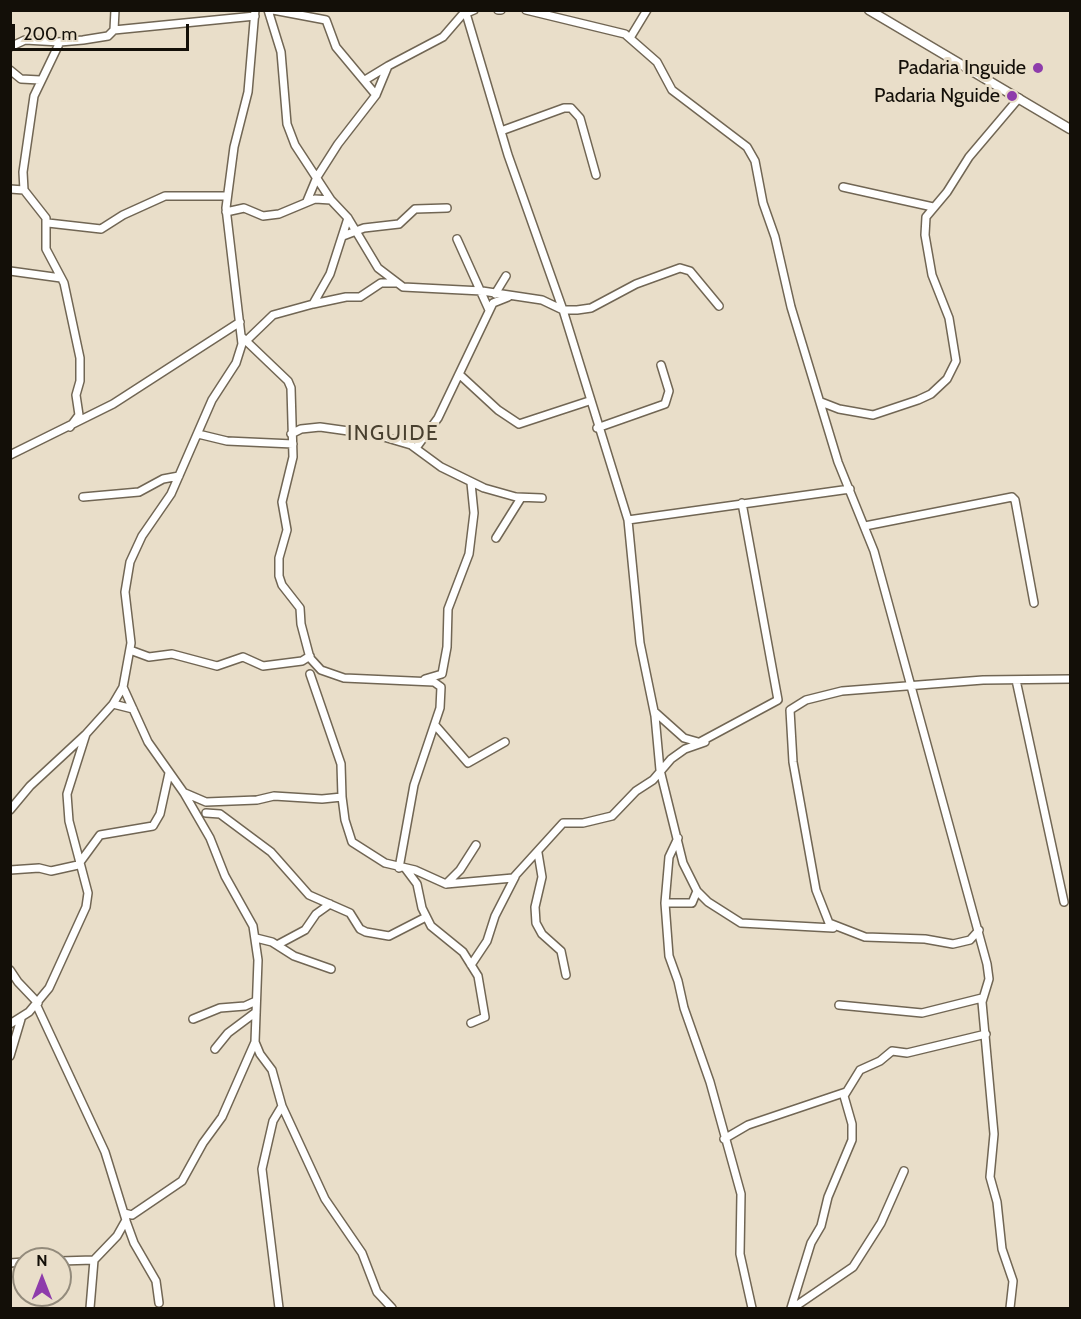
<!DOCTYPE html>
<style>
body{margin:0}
#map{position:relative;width:1081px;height:1319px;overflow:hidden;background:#e9dec9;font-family:Cabin,sans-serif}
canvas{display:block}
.frame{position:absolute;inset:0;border:12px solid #130f08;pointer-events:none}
.north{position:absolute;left:12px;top:1247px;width:60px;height:60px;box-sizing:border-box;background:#e9dec9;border:2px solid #938b7c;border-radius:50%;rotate:0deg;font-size:16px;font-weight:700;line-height:24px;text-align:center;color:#130f08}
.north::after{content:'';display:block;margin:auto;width:21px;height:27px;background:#8e3cab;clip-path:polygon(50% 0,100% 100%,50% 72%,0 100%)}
.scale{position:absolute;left:12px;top:24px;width:177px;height:27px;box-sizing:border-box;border:3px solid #130f08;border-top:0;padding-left:8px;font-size:18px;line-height:21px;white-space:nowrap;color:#130f08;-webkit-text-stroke:4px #e9dec9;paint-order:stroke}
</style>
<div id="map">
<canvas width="1081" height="1319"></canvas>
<div class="frame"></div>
<div class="north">N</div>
<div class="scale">200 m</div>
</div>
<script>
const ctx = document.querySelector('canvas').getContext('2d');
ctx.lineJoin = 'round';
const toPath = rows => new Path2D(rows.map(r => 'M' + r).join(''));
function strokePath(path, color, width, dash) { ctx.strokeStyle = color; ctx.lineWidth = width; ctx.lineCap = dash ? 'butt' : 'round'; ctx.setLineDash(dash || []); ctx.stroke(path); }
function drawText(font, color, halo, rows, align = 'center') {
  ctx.font = font + ' Cabin,sans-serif'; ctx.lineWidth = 6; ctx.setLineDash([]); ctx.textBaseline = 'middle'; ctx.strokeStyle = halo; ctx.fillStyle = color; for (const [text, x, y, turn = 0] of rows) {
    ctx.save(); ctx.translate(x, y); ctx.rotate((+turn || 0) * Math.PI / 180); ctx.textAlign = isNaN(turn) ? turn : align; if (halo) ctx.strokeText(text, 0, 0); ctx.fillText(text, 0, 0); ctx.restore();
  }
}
const minor = toPath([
 [255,10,248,92,234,147,226,208,242,344,236,363,212,400,171,494,142,536,130,562,125,592,131,643,123,687,148,742,184,793,210,838,225,876,253,926,258,960,255,1042,260,1054,272,1070,282,1106,273,1121,262,1169,279,1308],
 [268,10,281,52,287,124,295,145,331,200],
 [273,10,326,20,336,47,376,95],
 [465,10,508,155,563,310,628,520,850,489],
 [498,10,501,10],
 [526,10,625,34,657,62,672,90,747,147,755,161,763,203,775,237,791,307,838,462,874,551,987,964,989,979,982,1002,994,1134,990,1177,997,1202,1002,1249,1013,1281,1010,1308],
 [114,30,115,10],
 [630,38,647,10],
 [60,42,34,96,23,172,24,190,46,218,46,249,64,283,80,358,80,381,76,395,79,415,70,427],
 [10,47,25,40,60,42,83,40,108,36,114,30,255,16],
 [10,70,21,79,40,80],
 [365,80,388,66],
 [501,131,564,108,571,108,580,118,596,175],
 [843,187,933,207],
 [10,189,24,190],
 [307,201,317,177,338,144,376,95,388,66,443,37,462,15,474,10],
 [226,212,244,208,263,216,279,214,315,199,331,200,348,218,378,268,403,287,482,291,542,300,563,310,577,310,591,308,636,284,680,268,690,271,719,306],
 [48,223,101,229,123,215,165,196,227,196],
 [343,236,364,228,399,224,415,209,447,208],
 [457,239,489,310],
 [10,271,61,278],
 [495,294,506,276],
 [313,304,346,297,360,297,381,283,395,283],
 [242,337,288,381,291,388,293,457,282,502,287,530,279,558,279,576,282,585,300,608,301,624,310,658,321,670,344,678,434,682,441,687,440,708,414,785,399,868],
 [246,341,273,315,313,304,330,274,348,218],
 [459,374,498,410,519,424,589,401],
 [821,402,839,409,873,415,918,400,931,394,947,379,956,361,949,318,932,275,925,235,926,217,947,192,969,157,1019,98],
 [597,428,665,404,669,391,661,365],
 [198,434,227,441,293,444],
 [291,434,301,429,320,427,377,435,411,445,441,467,484,488,516,497,542,498],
 [416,448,438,418,493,303,508,297],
 [10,455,113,404,240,322],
 [83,497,139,492,163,479,179,476],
 [628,520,640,643,655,716,660,770,683,863,697,891,692,903,665,903,669,956,678,981,684,1008,710,1082,741,1194,740,1254,752,1308],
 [865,526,1012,497,1015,500,1034,603],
 [496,538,521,498],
 [130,650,149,657,172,654,217,666,243,657,263,666,302,661,310,656],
 [425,679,442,674,447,647,448,609,469,554,474,513,471,483],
 [1016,680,1064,902],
 [113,704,133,709],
 [656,713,684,738,698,742],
 [435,725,468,763,505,742],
 [700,742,778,700,742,503],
 [185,793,206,802,257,800,274,796,322,799,342,797,341,764,310,674],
 [342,797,345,820,352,842,385,863,415,870,446,884,513,878,563,823,583,823,612,816,636,791,653,780,671,759,685,749,705,742],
 [10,810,30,786,85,735],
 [206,813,220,814,271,852,309,895,350,913,360,929,366,932,389,936,426,917],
 [538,853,542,877,535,907,536,923,542,934,561,951,566,975],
 [405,868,417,884,422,908,431,926,463,952,478,976,485,1017,471,1023],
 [10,870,39,868,51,871,78,865,100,835,153,826,160,814,169,773],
 [446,884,460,870,476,845],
 [697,891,708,902,741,923,833,928],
 [665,903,669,857,678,838],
 [979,930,970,940,953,944,925,939,865,937,829,923,816,890,793,762,790,710,806,700,842,691,983,680,1070,679],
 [256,938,272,942,294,956,331,969],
 [277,945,305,930,316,914,330,904],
 [471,965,487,941,495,916,515,877],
 [10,970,18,982,38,1003],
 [36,1004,105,1152,126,1220,117,1236,94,1260,60,1261],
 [839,1005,922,1013,982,998],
 [193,1019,220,1008,245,1006,256,1001],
 [10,1024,29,1012,49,988,86,907,88,893,69,821,67,794,86,734,113,704,123,687],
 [215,1049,228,1033,256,1012],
 [10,1056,21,1019],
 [282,1106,325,1199,362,1253,377,1292,392,1308],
 [724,1139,748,1125,846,1092],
 [124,1213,132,1215,182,1181,203,1143,222,1117,255,1042],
 [126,1221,134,1243,156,1281,159,1303],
 [10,1263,24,1262],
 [90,1308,94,1260],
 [791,1308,811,1243,821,1226,828,1197,852,1140,852,1124,844,1096,860,1070,880,1061,892,1051,907,1053,986,1034],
 [793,1308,853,1267,881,1223,904,1171]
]);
const tertiary = toPath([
 [869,10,1070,129]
]);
strokePath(minor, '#716654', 10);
strokePath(tertiary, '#716654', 11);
strokePath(minor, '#fff', 7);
strokePath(tertiary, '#fff', 8);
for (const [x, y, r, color] of [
 [1038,68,6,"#8e3cab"],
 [1012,96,6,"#8e3cab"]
]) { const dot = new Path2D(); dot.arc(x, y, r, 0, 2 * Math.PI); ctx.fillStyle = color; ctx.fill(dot); strokePath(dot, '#e9dec9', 2); }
drawText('20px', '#130f08', '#e9dec9', [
 ["Padaria Inguide",1026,68],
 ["Padaria Nguide",1000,96]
], 'right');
ctx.letterSpacing = '1.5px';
drawText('21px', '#49402f', '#e9dec9', [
 ["INGUIDE",393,434]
]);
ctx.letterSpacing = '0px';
</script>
